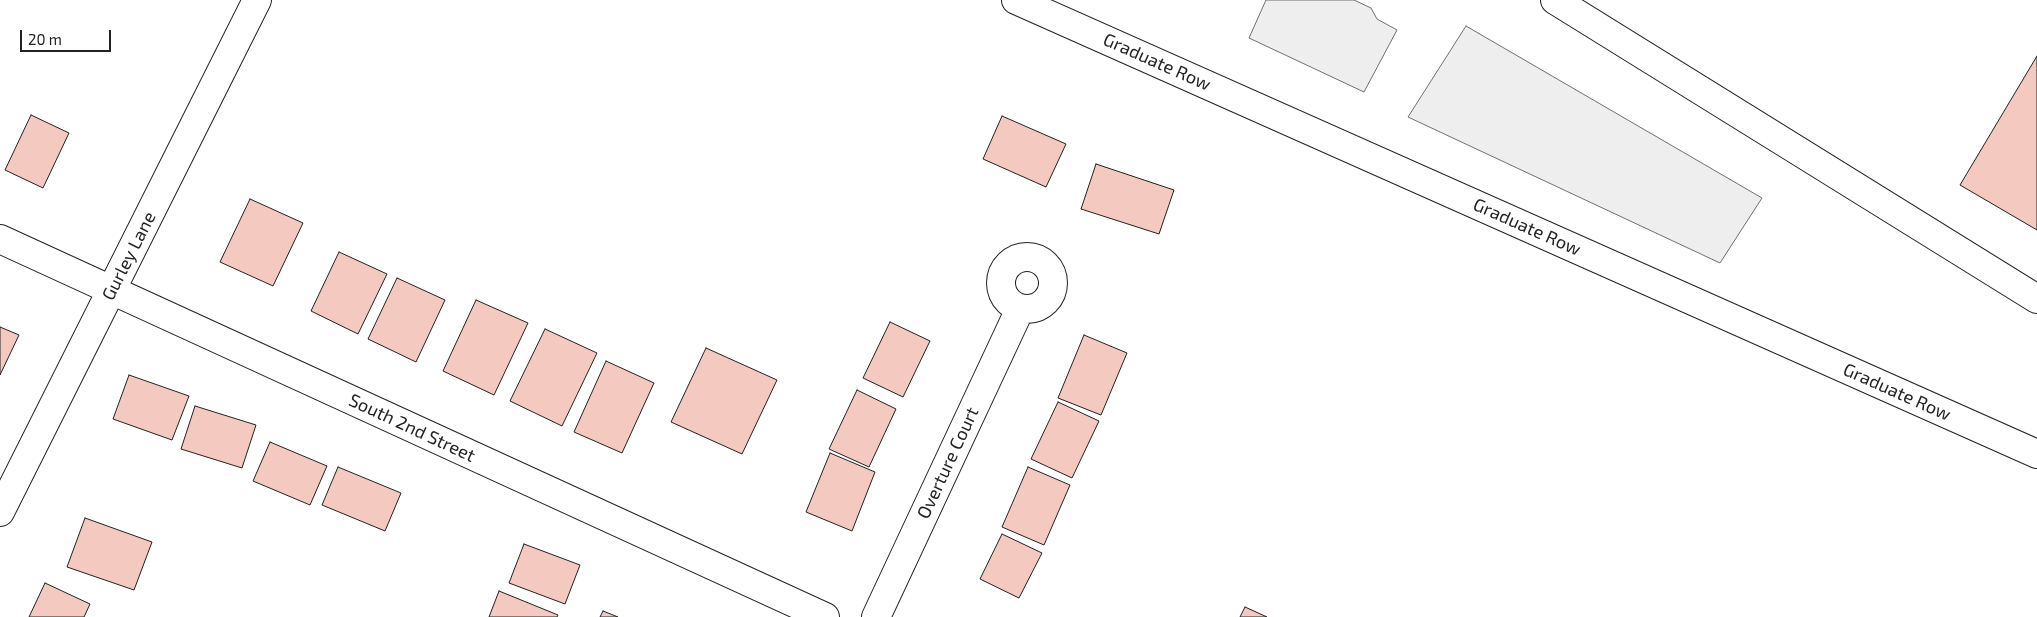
<!DOCTYPE html>
<style>
body{margin:0}
#map{position:relative;width:2037px;height:617px;overflow:hidden;background:#fff;font-family:"Exo 2",sans-serif}
canvas{display:block}
.scale{position:absolute;left:20px;top:30px;width:91px;height:22px;box-sizing:border-box;border:2px solid #222;border-top:0;padding-left:6px;font-size:15px;line-height:18px;white-space:nowrap;color:#222;-webkit-text-stroke:4px #fff;paint-order:stroke}
</style>
<div id="map">
<canvas width="2037" height="617"></canvas>
<div class="scale">20 m</div>
</div>
<script>
const ctx = document.querySelector('canvas').getContext('2d');
ctx.lineJoin = 'round';
function paint(path, color) { ctx.fillStyle = color; ctx.fill(path, 'evenodd'); }
const toPath = rows => new Path2D(rows.map(r => 'M' + r).join(''));
function strokePath(path, color, width, dash) { ctx.strokeStyle = color; ctx.lineWidth = width; ctx.lineCap = dash ? 'butt' : 'round'; ctx.setLineDash(dash || []); ctx.stroke(path); }
function drawText(font, color, halo, rows, align = 'center') {
  ctx.font = font + ' "Exo 2",sans-serif'; ctx.lineWidth = 4; ctx.setLineDash([]); ctx.textBaseline = 'middle'; ctx.strokeStyle = halo; ctx.fillStyle = color; for (const [text, x, y, turn = 0] of rows) {
    ctx.save(); ctx.translate(x, y); ctx.rotate((+turn || 0) * Math.PI / 180); ctx.textAlign = isNaN(turn) ? turn : align; if (halo) ctx.strokeText(text, 0, 0); ctx.fillText(text, 0, 0); ctx.restore();
  }
}
const green = toPath([
 [1266,0,1354,0,1371,8,1377,19,1397,30,1364,92,1249,38,1266,0],
 [1466,26,1762,198,1720,263,1408,117,1466,26]
]);
paint(green, '#eee');
strokePath(green, '#6f6f6f', 1);
const building = toPath([
 [2037,56,2037,230,1960,185,2037,56],
 [31,115,69,133,43,188,5,170,31,115],
 [1002,116,1066,144,1046,187,983,159,1002,116],
 [1096,164,1174,190,1159,234,1081,209,1096,164],
 [250,199,303,223,273,286,220,262,250,199],
 [339,252,387,274,358,334,311,311,339,252],
 [397,278,445,300,416,362,368,339,397,278],
 [476,300,528,323,494,395,443,371,476,300],
 [890,322,930,341,903,397,863,378,890,322],
 [0,327,19,335,0,375,0,327],
 [545,329,597,353,562,426,510,401,545,329],
 [1084,335,1127,353,1101,415,1058,398,1084,335],
 [706,348,777,380,742,454,671,422,706,348],
 [606,361,654,383,622,453,574,432,606,361],
 [129,375,189,396,172,440,113,419,129,375],
 [857,390,896,409,869,467,829,449,857,390],
 [1058,402,1099,421,1072,478,1031,459,1058,402],
 [195,406,256,425,242,468,181,449,195,406],
 [270,442,327,466,310,505,253,481,270,442],
 [830,453,875,472,852,531,806,512,830,453],
 [338,467,401,493,385,531,322,505,338,467],
 [1028,467,1070,485,1044,545,1002,527,1028,467],
 [85,518,152,542,134,590,67,567,85,518],
 [1002,534,1042,553,1019,598,980,579,1002,534],
 [524,544,580,565,565,604,509,583,524,544],
 [45,583,90,604,84,617,29,617,45,583],
 [499,591,558,615,557,617,489,617,499,591],
 [1245,607,1267,617,1240,617,1245,607],
 [603,611,618,617,600,617,603,611]
]);
paint(building, '#f3c9c0');
strokePath(building, '#222', 1);
const minor = toPath([
 [1016,0,2037,454],
 [1555,0,2037,299],
 [0,239,825,617],
 '1001 283a26 26 0 1 1 52 0a26 26 0 1 1-52 0Z',
 [0,512,257,0],
 [876,617,1020,309]
]);
strokePath(minor, '#222', 30);
strokePath(minor, '#fff', 28);
drawText('18px', '#222', '#fff', [
 ["Graduate Row",1157,62,24],
 ["Graduate Row",1527,227,24],
 ["Gurley Lane",129,256,-63],
 ["Graduate Row",1897,392,24],
 ["South 2nd Street",412,428,25],
 ["Overture Court",948,463,-65]
]);
</script>
